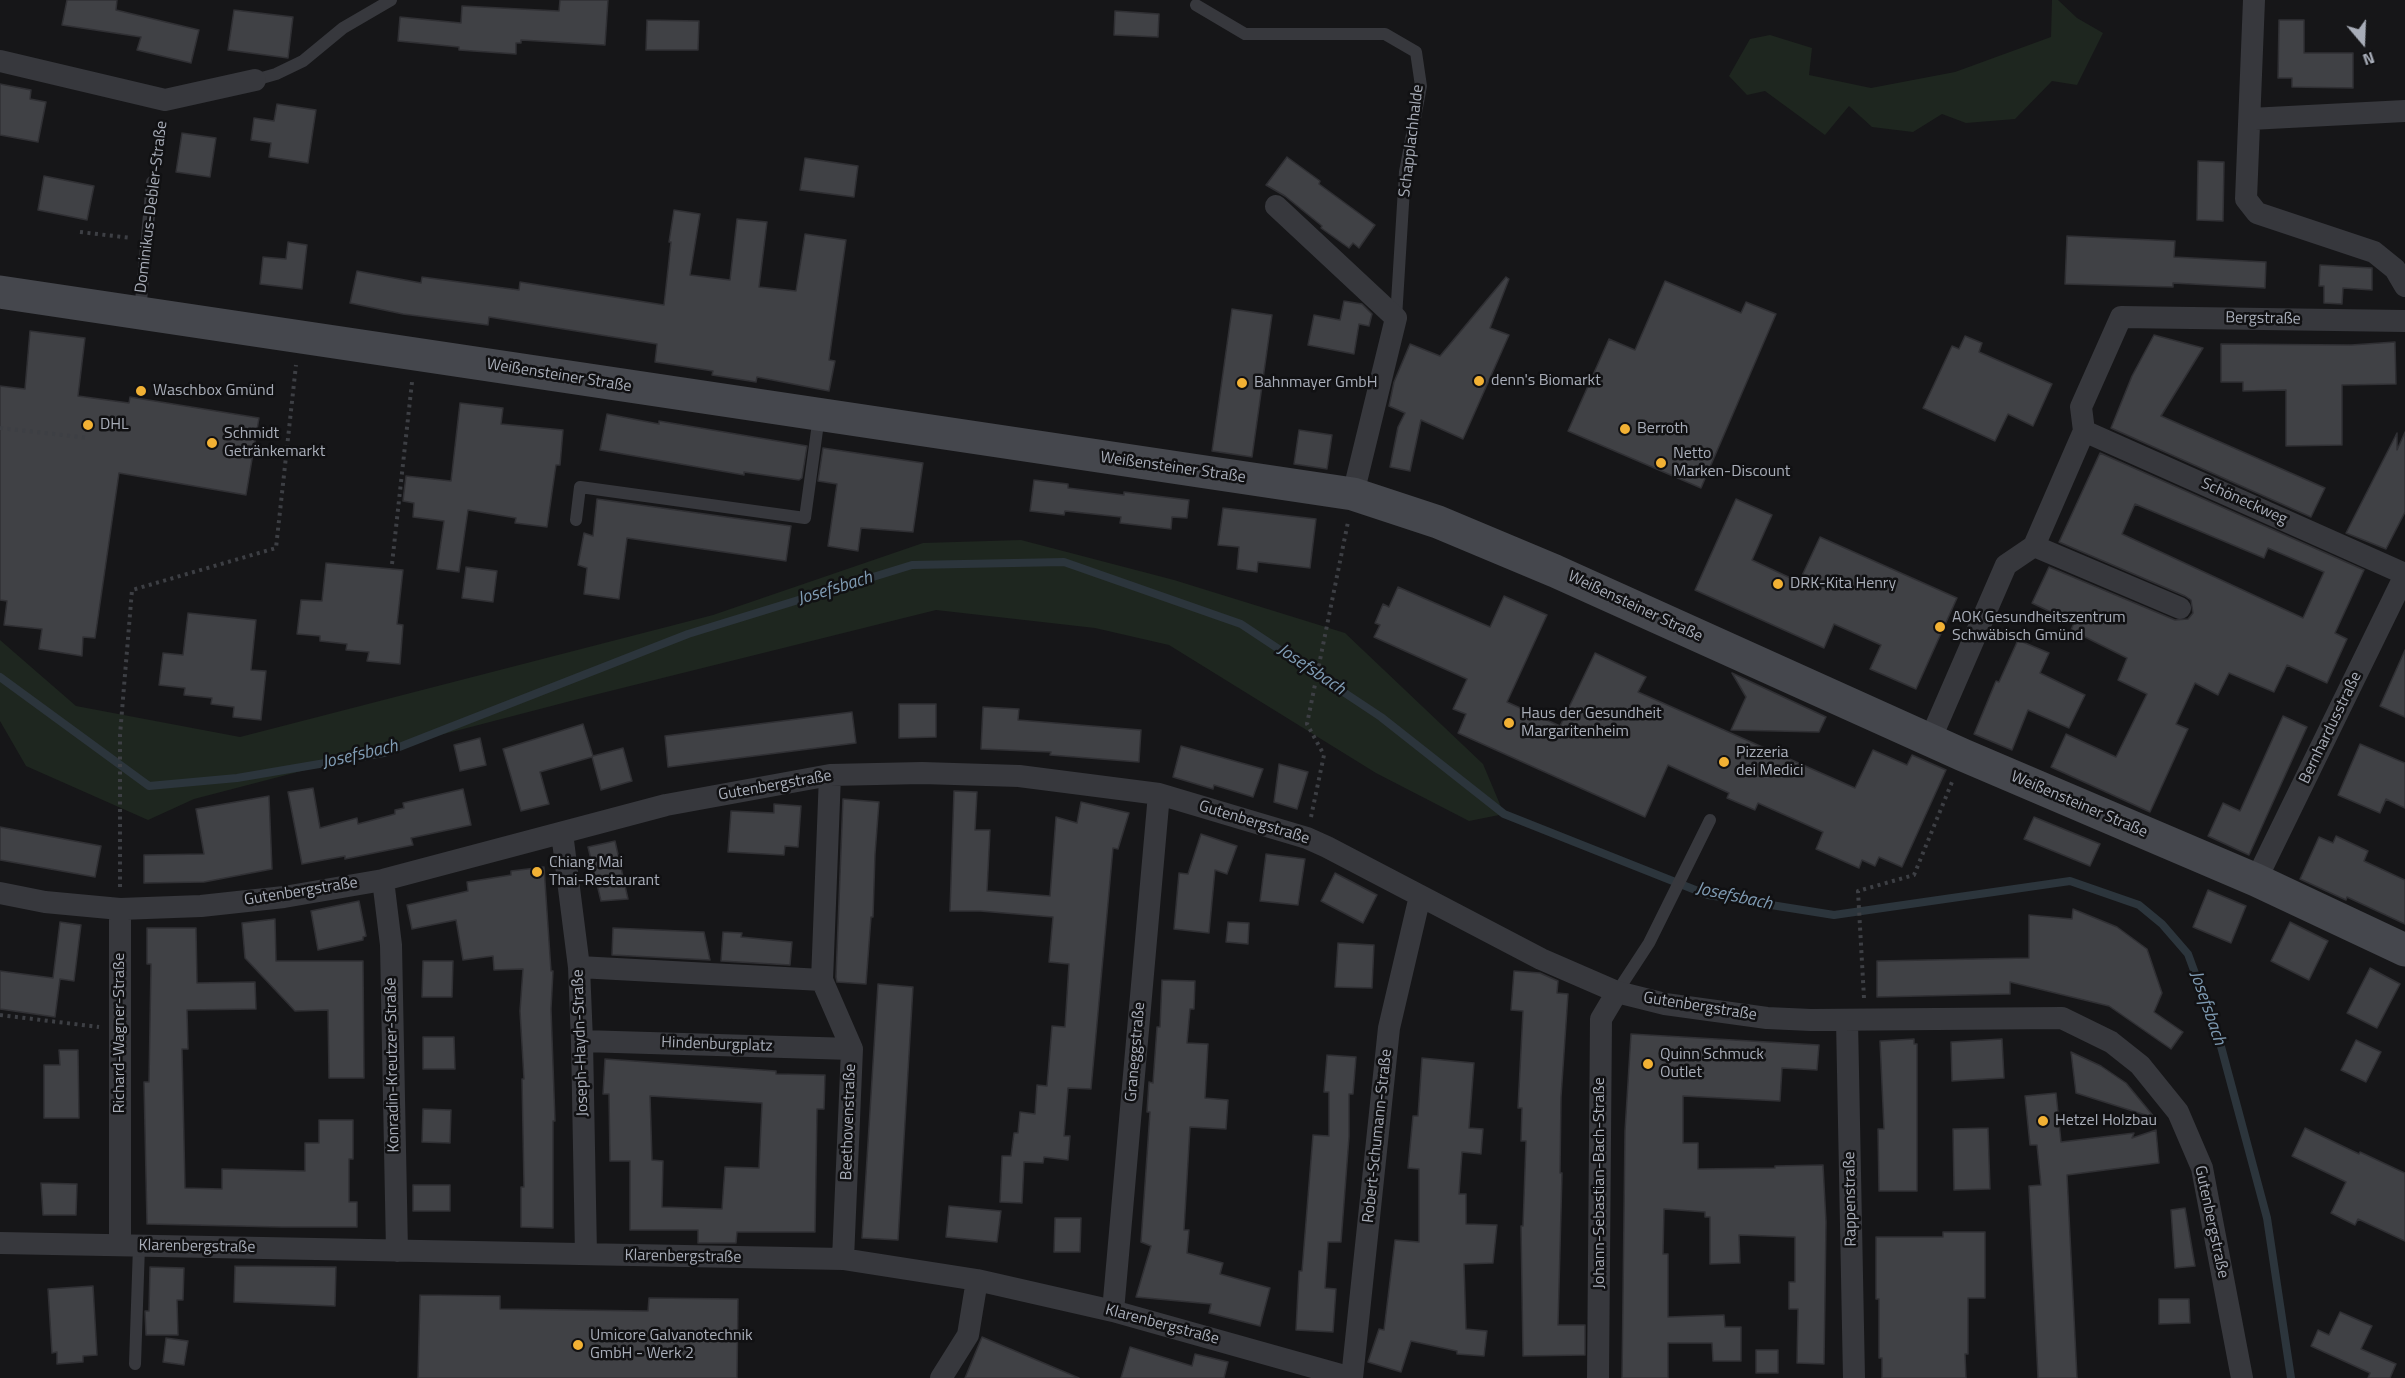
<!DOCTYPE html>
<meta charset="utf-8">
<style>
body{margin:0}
#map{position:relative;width:2405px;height:1378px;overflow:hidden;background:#161618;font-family:"Titillium Web",sans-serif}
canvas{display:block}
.north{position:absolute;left:2333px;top:12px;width:60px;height:60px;-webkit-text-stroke:4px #111113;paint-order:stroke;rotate:161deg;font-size:16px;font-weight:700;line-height:24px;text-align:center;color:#a8adb8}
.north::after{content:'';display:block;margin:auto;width:21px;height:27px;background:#a8adb8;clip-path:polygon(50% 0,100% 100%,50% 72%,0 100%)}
</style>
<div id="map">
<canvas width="2405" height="1378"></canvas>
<div class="north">N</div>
</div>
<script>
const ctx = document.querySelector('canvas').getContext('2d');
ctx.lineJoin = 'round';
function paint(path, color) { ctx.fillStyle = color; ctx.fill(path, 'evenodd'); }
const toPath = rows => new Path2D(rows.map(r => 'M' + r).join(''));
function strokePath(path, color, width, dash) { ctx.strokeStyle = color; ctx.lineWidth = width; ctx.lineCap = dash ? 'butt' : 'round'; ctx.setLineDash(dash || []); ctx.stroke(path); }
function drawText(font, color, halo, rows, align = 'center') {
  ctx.font = font + ' "Titillium Web",sans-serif'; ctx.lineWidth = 5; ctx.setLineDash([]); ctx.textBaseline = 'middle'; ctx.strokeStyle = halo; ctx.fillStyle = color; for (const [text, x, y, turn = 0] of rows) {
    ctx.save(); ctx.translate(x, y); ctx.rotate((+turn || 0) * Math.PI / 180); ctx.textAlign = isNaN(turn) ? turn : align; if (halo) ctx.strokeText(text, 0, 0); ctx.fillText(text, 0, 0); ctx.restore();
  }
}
paint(toPath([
 [2052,0,2058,0,2077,18,2103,33,2077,85,2052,81,2015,119,1966,123,1942,114,1913,132,1872,127,1849,106,1825,135,1765,91,1747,95,1729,76,1750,39,1770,35,1812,48,1809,75,1871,88,1955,72,2051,37],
 [1021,540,1174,580,1345,633,1483,764,1504,814,1469,821,1376,773,1169,645,1095,628,936,610,586,697,194,799,148,820,26,766,0,721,0,640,76,706,240,737,713,615,923,543]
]), '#1e261f');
strokePath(toPath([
 [0,677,149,786,237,778,384,753,688,634,912,565,1064,562,1241,624,1381,717,1504,814,1708,895,1834,915,2070,881,2139,905,2162,924,2188,954,2219,1039,2267,1218,2291,1378]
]), '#2c353c', 8);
const building = toPath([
 [67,0,117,0,116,10,199,30,191,63,137,50,141,37,62,25,67,0],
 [560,0,608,0,605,45,521,40,521,43,516,43,516,54,459,50,459,47,398,41,400,17,461,23,462,6,559,11,560,0],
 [234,10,293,17,288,58,228,50,234,10],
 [1115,11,1159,14,1158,37,1114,35,1115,11],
 [647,20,699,21,698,50,646,50,647,20],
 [2279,20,2304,20,2304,53,2353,53,2353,88,2292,87,2292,78,2278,78,2279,20],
 [0,84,31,90,30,99,46,102,38,142,0,135,0,84],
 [277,104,316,110,308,163,269,157,271,143,251,140,254,118,274,121,277,104],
 [182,133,216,138,210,177,176,172,182,133],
 [1287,157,1320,181,1319,184,1375,225,1359,248,1353,243,1349,248,1321,228,1322,226,1285,196,1266,185,1287,157],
 [805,158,858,166,854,197,800,190,805,158],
 [2198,161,2224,162,2223,221,2197,220,2198,161],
 [44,176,94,186,87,220,38,210,44,176],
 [674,210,700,214,690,275,730,280,737,219,767,222,759,287,796,291,805,234,846,240,829,360,835,361,829,391,757,377,756,382,712,375,713,371,655,362,657,344,489,317,488,325,403,314,350,303,357,271,421,283,422,277,519,290,520,282,664,305,671,242,669,242,674,210],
 [2067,236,2175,241,2174,257,2266,262,2265,288,2173,283,2173,287,2065,284,2067,236],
 [288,242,307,245,302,289,260,284,263,257,286,259,288,242],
 [2320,265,2372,268,2372,290,2343,288,2342,304,2324,303,2324,286,2319,286,2320,265],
 [1506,277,1509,279,1490,328,1509,335,1463,439,1421,420,1410,471,1390,467,1398,427,1405,413,1389,406,1394,382,1410,344,1440,356,1506,277],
 [1665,281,1741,313,1746,302,1776,314,1701,488,1568,431,1609,339,1635,350,1665,281],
 [1344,301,1362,304,1372,314,1369,326,1359,324,1354,354,1308,345,1314,315,1340,320,1344,301],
 [1232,309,1272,315,1252,457,1212,451,1232,309],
 [30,331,85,338,78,396,129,403,130,397,259,418,246,495,119,473,95,638,83,637,82,656,39,649,42,629,4,625,7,601,0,600,0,386,25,389,30,331],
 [2154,335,2203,348,2161,416,2325,488,2311,517,2111,428,2132,376,2154,335],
 [1965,336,1982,343,1979,352,2052,384,2033,426,2008,414,1995,441,1923,408,1952,346,1959,349,1965,336],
 [2395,342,2396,384,2342,385,2342,445,2286,446,2286,390,2243,391,2243,382,2221,382,2221,344,2351,345,2395,342],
 [460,403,503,408,501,424,563,430,560,465,556,465,547,527,515,523,516,518,468,510,459,572,437,569,444,521,413,517,414,503,403,501,406,476,451,481,460,403],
 [607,414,659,424,659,421,807,446,802,478,799,480,744,472,744,475,600,450,607,414],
 [1299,430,1332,435,1327,469,1294,464,1299,430],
 [2405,432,2405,512,2386,549,2346,533,2397,433,2397,450,2405,432],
 [823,448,923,463,913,532,861,528,858,551,828,546,837,484,818,481,823,448],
 [2100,453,2364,570,2335,633,2347,639,2327,683,2287,665,2274,692,2229,673,2218,695,2195,683,2176,724,2188,729,2150,812,2051,767,2066,734,2116,757,2147,694,2118,680,2127,658,2071,630,2074,623,2032,603,2049,567,2175,620,2188,619,2193,613,2191,600,2185,596,2059,542,2100,453],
 [2135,504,2264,558,2268,548,2324,572,2303,618,2122,534,2135,504],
 [1034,480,1068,484,1068,488,1124,495,1124,492,1189,500,1187,518,1172,517,1171,529,1120,523,1121,517,1065,511,1064,515,1030,511,1034,480],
 [597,499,791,526,786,561,627,538,619,599,584,594,587,568,578,565,584,533,593,536,597,499],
 [1736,499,1772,515,1752,560,1799,582,1820,537,1957,598,1916,689,1870,669,1881,645,1834,624,1824,648,1695,590,1736,499],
 [1223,508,1316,519,1310,568,1258,562,1257,572,1237,569,1239,547,1218,545,1223,508],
 [326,563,403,570,397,624,403,625,400,664,367,661,369,652,346,650,347,644,320,641,320,636,297,634,301,600,322,601,326,563],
 [466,567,497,571,493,602,462,598,466,567],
 [1398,587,1490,627,1504,596,1547,615,1507,702,1560,726,1595,653,1646,677,1638,692,1855,788,1873,750,1907,765,1912,755,1946,770,1902,867,1879,857,1875,866,1862,860,1859,868,1816,849,1823,832,1758,803,1755,810,1727,798,1729,793,1668,765,1645,817,1458,733,1466,714,1453,709,1467,679,1374,637,1380,625,1375,623,1383,604,1389,607,1398,587],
 [188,613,256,620,251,670,266,671,261,720,233,717,234,707,211,704,212,698,184,695,185,688,159,685,163,653,183,655,188,613],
 [2018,640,2049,653,2040,673,2085,695,2069,728,2028,710,2012,750,1974,734,1996,681,1999,682,2018,640],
 [2405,650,2405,717,2380,706,2405,650],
 [1732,673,1826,717,1819,732,1731,730,1746,697,1732,673],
 [899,704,936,704,936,737,899,738,899,704],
 [983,707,1019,709,1018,720,1141,730,1139,762,1050,755,1051,752,981,749,983,707],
 [852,712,856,743,668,767,665,736,852,712],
 [2283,716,2307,727,2249,855,2208,836,2223,803,2240,811,2283,716],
 [583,724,593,756,623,748,632,781,601,790,592,757,540,772,549,804,521,811,503,749,583,724],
 [480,738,486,765,460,771,454,745,480,738],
 [2360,744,2405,763,2405,808,2386,799,2380,813,2338,795,2360,744],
 [1181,746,1263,769,1253,797,1214,785,1213,789,1173,777,1181,746],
 [1279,764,1308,772,1297,809,1274,802,1279,764],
 [313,788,320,828,357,818,358,824,395,814,395,810,404,808,403,803,463,789,471,825,411,838,413,845,345,859,345,856,302,864,288,792,313,788],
 [954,791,977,792,975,830,990,830,987,891,1050,896,1056,817,1077,823,1081,802,1129,813,1118,849,1113,848,1091,1089,1068,1088,1064,1136,1070,1136,1068,1160,1044,1157,1043,1163,1024,1162,1022,1203,1000,1202,1002,1156,1011,1156,1014,1133,1018,1133,1020,1112,1035,1114,1037,1085,1047,1086,1052,1026,1065,1027,1069,964,1049,962,1053,917,980,911,950,911,954,791],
 [269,796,272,869,204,882,144,883,144,855,204,854,196,809,269,796],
 [843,799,879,802,875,854,873,917,871,917,866,984,837,982,836,977,843,799],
 [774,804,801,806,798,847,785,846,784,855,728,852,731,811,774,813,774,804],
 [2034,817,2100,844,2090,866,2024,839,2034,817],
 [0,827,101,846,95,877,0,860,0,827],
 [1201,834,1237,846,1227,874,1215,870,1209,933,1174,929,1179,873,1188,874,1201,834],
 [2336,836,2368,851,2364,861,2405,880,2405,924,2347,897,2346,900,2300,879,2319,837,2333,843,2336,836],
 [615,841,628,899,601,901,588,847,615,841],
 [1266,854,1305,859,1298,905,1260,901,1266,854],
 [544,867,551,971,553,971,551,1009,555,1121,553,1121,553,1228,521,1227,521,1187,524,1187,522,1079,524,1079,520,1011,523,969,494,970,493,956,463,960,456,920,412,929,407,905,468,891,467,882,511,875,511,871,544,867],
 [1335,873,1377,895,1363,923,1321,901,1335,873],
 [2208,890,2246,906,2231,943,2193,927,2208,890],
 [359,901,366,936,363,937,363,940,318,950,311,911,359,901],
 [2073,909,2117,927,2147,949,2162,993,2154,1012,2183,1032,2171,1049,2109,1006,2010,982,2010,994,1877,997,1877,961,2029,958,2029,915,2072,919,2073,909],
 [275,919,276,961,363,961,364,1078,329,1078,328,1010,295,1011,245,958,242,923,275,919],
 [60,922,81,925,74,981,60,979,55,1017,0,1009,0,971,53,978,60,922],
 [1228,922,1249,923,1248,944,1226,942,1228,922],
 [2290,922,2328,941,2309,980,2271,961,2290,922],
 [147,928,196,928,197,983,255,982,256,1009,187,1010,188,1049,182,1049,185,1188,222,1189,222,1169,305,1171,305,1143,319,1143,319,1120,353,1120,353,1159,349,1159,349,1202,357,1202,357,1227,281,1227,147,1224,144,1082,149,1082,151,964,147,964,147,928],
 [613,928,704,932,710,960,612,955,613,928],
 [723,932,742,933,741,937,792,942,790,965,721,961,723,932],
 [1338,943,1374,945,1372,988,1335,987,1338,943],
 [423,961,453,961,452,997,422,997,423,961],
 [2370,968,2400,984,2377,1028,2347,1013,2370,968],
 [1514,971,1540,973,1558,981,1557,993,1568,994,1561,1097,1560,1173,1562,1173,1558,1325,1585,1325,1585,1355,1523,1356,1521,1226,1523,1226,1526,1141,1521,1141,1522,1108,1518,1108,1523,1011,1511,1010,1514,971],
 [1162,980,1195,981,1194,1009,1190,1009,1187,1043,1208,1044,1205,1098,1228,1100,1226,1129,1190,1127,1184,1230,1189,1230,1187,1253,1223,1263,1220,1274,1270,1288,1260,1326,1209,1313,1211,1304,1136,1297,1151,1246,1141,1242,1150,1112,1147,1112,1149,1082,1153,1083,1157,1027,1160,1027,1162,980],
 [878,984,913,987,898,1240,862,1238,878,984],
 [1631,1034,1819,1045,1817,1070,1782,1068,1780,1101,1683,1096,1683,1143,1698,1143,1698,1169,1775,1168,1775,1166,1823,1165,1826,1222,1824,1364,1797,1363,1798,1309,1789,1309,1789,1282,1795,1282,1795,1237,1739,1235,1740,1263,1710,1264,1710,1217,1705,1217,1705,1212,1664,1209,1663,1254,1668,1254,1668,1317,1724,1315,1725,1327,1741,1327,1741,1361,1713,1361,1712,1343,1668,1343,1668,1378,1622,1378,1625,1131,1631,1034],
 [423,1037,454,1037,455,1069,423,1069,423,1037],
 [1914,1039,1914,1044,1917,1044,1917,1191,1879,1191,1878,1129,1884,1129,1880,1041,1914,1039],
 [2002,1039,2004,1078,1952,1081,1951,1042,2002,1039],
 [2356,1040,2381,1052,2366,1082,2341,1070,2356,1040],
 [59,1050,78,1050,79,1118,44,1118,44,1065,60,1065,59,1050],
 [2071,1052,2101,1066,2126,1083,2155,1118,2076,1093,2071,1052],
 [1327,1055,1356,1057,1353,1094,1349,1094,1349,1137,1341,1242,1328,1242,1325,1288,1336,1289,1333,1332,1296,1330,1299,1271,1302,1271,1313,1135,1329,1136,1329,1092,1324,1092,1327,1055],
 [1422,1058,1474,1063,1469,1128,1483,1129,1481,1154,1462,1152,1459,1194,1466,1194,1466,1224,1497,1225,1493,1263,1464,1264,1466,1329,1487,1331,1484,1356,1457,1354,1457,1351,1411,1341,1401,1372,1368,1362,1379,1329,1384,1330,1395,1240,1419,1242,1419,1169,1408,1168,1413,1116,1418,1116,1422,1058],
 [605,1059,776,1071,776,1074,825,1075,824,1109,817,1109,815,1232,737,1232,736,1243,698,1243,698,1230,630,1230,630,1161,610,1161,609,1094,603,1094,605,1059],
 [650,1096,762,1103,759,1168,725,1167,722,1209,662,1207,663,1161,652,1160,650,1096],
 [2056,1093,2061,1142,2134,1133,2132,1138,2156,1130,2159,1163,2067,1175,2077,1378,2038,1378,2029,1186,2041,1185,2037,1145,2030,1145,2025,1096,2056,1093],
 [423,1109,451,1110,450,1143,422,1142,423,1109],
 [1988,1128,1990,1189,1954,1190,1953,1129,1988,1128],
 [2305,1128,2359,1154,2360,1152,2405,1173,2405,1241,2358,1219,2355,1225,2331,1213,2346,1182,2292,1156,2305,1128],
 [41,1183,77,1184,76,1215,43,1215,41,1183],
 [413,1185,450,1185,450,1211,413,1211,413,1185],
 [949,1206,1001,1211,997,1242,946,1237,949,1206],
 [2185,1208,2195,1266,2175,1268,2171,1210,2185,1208],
 [1055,1218,1081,1218,1080,1252,1054,1252,1055,1218],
 [1943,1232,1985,1232,1985,1298,1968,1298,1968,1354,1965,1354,1966,1378,1882,1378,1882,1358,1879,1358,1879,1299,1876,1299,1876,1237,1943,1237,1943,1232],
 [235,1266,336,1267,335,1306,234,1302,235,1266],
 [150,1267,184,1268,183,1300,177,1300,178,1335,146,1335,145,1311,149,1311,150,1267],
 [93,1286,97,1355,83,1356,83,1362,57,1364,57,1352,52,1353,48,1289,93,1286],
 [420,1295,500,1296,500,1309,648,1311,649,1298,738,1299,737,1378,418,1378,420,1295],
 [2159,1299,2189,1299,2190,1323,2159,1324,2159,1299],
 [2340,1312,2372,1326,2361,1349,2396,1364,2390,1378,2368,1378,2370,1373,2311,1346,2318,1330,2329,1335,2340,1312],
 [982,1337,1079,1378,965,1378,982,1337],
 [166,1338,188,1341,184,1365,163,1362,166,1338],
 [1130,1347,1192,1366,1195,1354,1228,1362,1224,1378,1121,1378,1130,1347],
 [1756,1350,1778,1350,1778,1373,1756,1373,1756,1350]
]);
paint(building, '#404145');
strokePath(building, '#303034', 1.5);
strokePath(toPath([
 [154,167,162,121],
 [80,232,131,238],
 [0,428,89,438],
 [392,564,412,382],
 [1311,817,1324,755,1307,724,1348,522],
 [120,887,120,735,132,590,276,548,296,365],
 [1864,998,1858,891,1914,875,1952,782],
 [0,1015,99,1027]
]), '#3d3f44', 4, [3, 4.5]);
strokePath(toPath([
 [1196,5,1245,34,1385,34,1416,52,1421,86,1405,172,1396,318],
 [255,80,276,74,303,61,343,28,391,0],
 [140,312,152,182],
 [576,520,580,487,805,518,819,416],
 [1617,992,1649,943,1710,820],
 [135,1364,139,1246]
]), '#37383d', 12);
strokePath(toPath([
 [2254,0,2246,199,2257,213,2374,252,2395,269,2405,286],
 [0,61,165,100,255,80],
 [2250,119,2405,111],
 [1276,206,1396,318,1353,494],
 [2084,431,2405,574],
 [2034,546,2180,608],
 [1930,740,2006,565,2034,546,2084,431,2081,407,2121,317,2405,321],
 [830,775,822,980,852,1049,843,1259],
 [562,833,579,967,582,1041,586,1254],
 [383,880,391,945,397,1251],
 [2256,880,2405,575],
 [0,893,45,902,120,909,201,906,284,897,383,880,666,805,830,775,922,773,1019,776,1159,794,1307,838,1327,847,1541,959,1617,992,1665,1004,1767,1018,1811,1020,2062,1018,2111,1042,2140,1065,2178,1112,2202,1168,2242,1378],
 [120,909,120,1245],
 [579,967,822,980],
 [1847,1020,1854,1378],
 [582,1041,852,1049],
 [0,1243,843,1259,977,1280,1113,1311,1352,1378],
 [1113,1311,1159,794],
 [941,1378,968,1335,977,1280],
 [1352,1378,1389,1028,1420,896],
 [1598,1378,1601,1019,1617,992]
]), '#37383d', 22);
strokePath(toPath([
 [0,292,1353,494,1438,522,1555,571,1963,755,2256,880,2405,950]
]), '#45474d', 33);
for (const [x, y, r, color] of [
 [1479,381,6,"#f2b134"],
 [1242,383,6,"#f2b134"],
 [141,391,6,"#f2b134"],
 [88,425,6,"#f2b134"],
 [1625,429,6,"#f2b134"],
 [212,443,6,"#f2b134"],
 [1661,463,6,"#f2b134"],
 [1778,584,6,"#f2b134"],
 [1940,627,6,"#f2b134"],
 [1509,723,6,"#f2b134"],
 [1724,762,6,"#f2b134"],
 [537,872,6,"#f2b134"],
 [1648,1064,6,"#f2b134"],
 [2043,1121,6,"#f2b134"],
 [578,1345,6,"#f2b134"]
]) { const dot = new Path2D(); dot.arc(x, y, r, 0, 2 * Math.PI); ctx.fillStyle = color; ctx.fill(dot); strokePath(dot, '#111113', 2); }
drawText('16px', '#a8adb8', '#111113', [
 ["Schapplachhalde",1412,141,-83],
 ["Dominikus-Debler-Straße",152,207,-83],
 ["Bergstraße",2263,319,1],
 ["Weißensteiner Straße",559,376,9],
 ["Weißensteiner Straße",1173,468,8],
 ["Schöneckweg",2244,502,24],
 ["Weißensteiner Straße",1635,607,25],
 ["Bernhardusstraße",2331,728,-64],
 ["Gutenbergstraße",775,786,-10],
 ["Weißensteiner Straße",2079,805,23],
 ["Gutenbergstraße",1254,823,17],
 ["Gutenbergstraße",301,892,-9],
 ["Gutenbergstraße",1700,1007,9],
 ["Richard-Wagner-Straße",120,1033,-90],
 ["Joseph-Haydn-Straße",581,1043,-92],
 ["Hindenburgplatz",717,1045,2],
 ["Graneggstraße",1136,1052,-85],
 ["Konradin-Kreutzer-Straße",393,1065,-91],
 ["Beethovenstraße",849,1122,-88],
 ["Robert-Schumann-Straße",1378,1136,-84],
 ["Johann-Sebastian-Bach-Straße",1600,1183,-90],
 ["Rappenstraße",1851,1199,-91],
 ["Gutenbergstraße",2211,1222,78],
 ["Klarenbergstraße",197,1247,1],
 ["Klarenbergstraße",683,1257,1],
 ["Klarenbergstraße",1162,1325,15]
]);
drawText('16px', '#a8adb8', '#111113', [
 ["denn's Biomarkt",1491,381],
 ["Bahnmayer GmbH",1254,383],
 ["Waschbox Gmünd",153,391],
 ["DHL",100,425],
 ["Berroth",1637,429],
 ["Schmidt",224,434],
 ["Getränkemarkt",224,452],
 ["Netto",1673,454],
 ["Marken-Discount",1673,472],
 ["DRK-Kita Henry",1790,584],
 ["AOK Gesundheitszentrum",1952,618],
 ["Schwäbisch Gmünd",1952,636],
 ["Haus der Gesundheit",1521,714],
 ["Margaritenheim",1521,732],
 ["Pizzeria",1736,753],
 ["dei Medici",1736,771],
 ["Chiang Mai",549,863],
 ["Thai-Restaurant",549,881],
 ["Quinn Schmuck",1660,1055],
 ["Outlet",1660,1073],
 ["Hetzel Holzbau",2055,1121],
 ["Umicore Galvanotechnik",590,1336],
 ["GmbH - Werk 2",590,1354]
], 'left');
drawText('italic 18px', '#7f9bb3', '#111113', [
 ["Josefsbach",835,589,-17],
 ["Josefsbach",1311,670,34],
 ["Josefsbach",360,755,-13],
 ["Josefsbach",1734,897,12],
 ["Josefsbach",2207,1008,71]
]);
</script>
